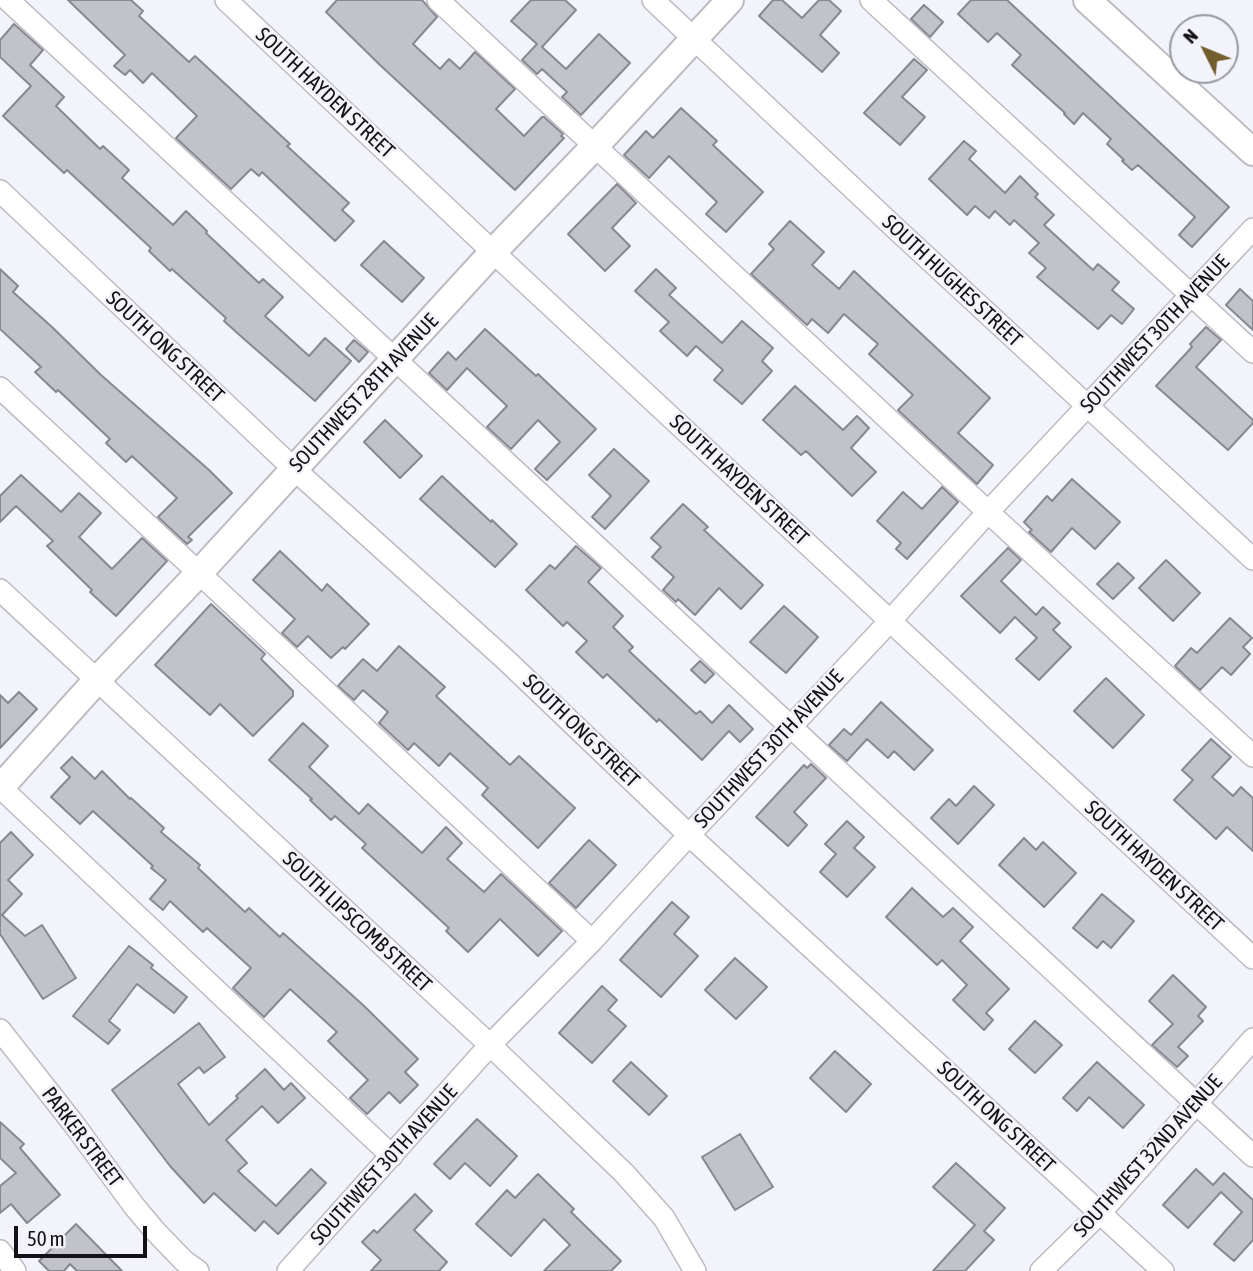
<!DOCTYPE html>
<style>
body{margin:0}
#map{position:relative;width:1253px;height:1271px;overflow:hidden;background:#f3f4fb;font-family:"Asap Condensed",sans-serif}
canvas{display:block}
.north{position:absolute;left:1169px;top:14px;width:70px;height:70px;box-sizing:border-box;background:#f3f4fb;border:2px solid #999a9f;border-radius:50%;rotate:313deg;font-size:19px;font-weight:700;line-height:28px;text-align:center;color:#121214}
.north::after{content:'';display:block;margin:auto;width:24px;height:32px;background:#725e2d;clip-path:polygon(50% 0,100% 100%,50% 72%,0 100%)}
.scale{position:absolute;left:14px;top:1226px;width:133px;height:32px;box-sizing:border-box;border:4px solid #121214;border-top:0;padding-left:9px;font-size:21px;line-height:24px;white-space:nowrap;color:#121214;-webkit-text-stroke:5px #f3f4fb;paint-order:stroke}
</style>
<div id="map">
<canvas width="1253" height="1271"></canvas>
<div class="north">N</div>
<div class="scale">50 m</div>
</div>
<script>
const ctx = document.querySelector('canvas').getContext('2d');
ctx.lineJoin = 'round';
function paint(path, color) { ctx.fillStyle = color; ctx.fill(path, 'evenodd'); }
const toPath = rows => new Path2D(rows.map(r => 'M' + r).join(''));
function strokePath(path, color, width, dash) { ctx.strokeStyle = color; ctx.lineWidth = width; ctx.lineCap = dash ? 'butt' : 'round'; ctx.setLineDash(dash || []); ctx.stroke(path); }
function drawText(font, color, halo, rows, align = 'center') {
  ctx.font = font + ' "Asap Condensed",sans-serif'; ctx.lineWidth = 5; ctx.setLineDash([]); ctx.textBaseline = 'middle'; ctx.strokeStyle = halo; ctx.fillStyle = color; for (const [text, x, y, turn = 0] of rows) {
    ctx.save(); ctx.translate(x, y); ctx.rotate((+turn || 0) * Math.PI / 180); ctx.textAlign = isNaN(turn) ? turn : align; if (halo) ctx.strokeText(text, 0, 0); ctx.fillText(text, 0, 0); ctx.restore();
  }
}
const building = toPath([
 [68,0,131,0,143,11,139,16,189,62,195,56,290,144,287,146,349,203,342,210,354,221,335,241,262,172,259,176,251,169,231,189,176,138,197,116,152,73,143,83,130,70,125,75,114,66,125,55,68,0],
 [337,0,422,0,437,17,413,44,440,69,449,59,460,69,475,52,515,89,496,109,524,136,542,117,544,117,563,134,561,136,564,138,515,190,380,65,326,12,337,0],
 [531,0,565,0,576,10,542,47,566,69,599,34,630,63,581,115,562,97,567,92,542,69,537,74,522,60,537,44,511,21,531,0],
 [773,0,782,0,802,18,819,0,829,0,841,11,820,35,839,53,822,72,759,16,773,0],
 [971,0,1007,0,1229,207,1192,247,1179,235,1195,217,1138,165,1132,170,1122,161,1124,160,1107,144,1111,139,1083,113,1074,124,1064,114,1065,113,1012,65,1021,55,997,33,988,42,958,14,971,0],
 [924,5,943,22,930,37,911,19,924,5],
 [14,24,43,50,30,65,64,97,56,106,100,149,103,146,129,170,122,178,173,225,186,211,207,231,206,233,259,283,263,279,283,297,265,316,309,356,325,338,351,361,315,401,244,339,224,321,226,318,172,269,170,271,149,251,151,248,67,170,64,173,3,116,31,86,0,57,0,40,14,24],
 [914,59,927,70,902,97,925,117,900,145,864,113,914,59],
 [681,108,717,141,713,145,763,192,726,232,706,214,717,202,669,156,649,178,624,155,646,131,653,138,681,108],
 [964,141,976,151,969,159,1005,193,1020,176,1038,194,1035,197,1054,215,1044,225,1093,270,1098,264,1119,282,1112,290,1134,309,1122,324,1111,315,1098,329,1037,277,1046,268,1029,253,1039,243,1014,220,1010,225,995,211,989,218,975,206,967,215,929,179,964,141],
 [617,184,636,203,612,228,630,246,605,271,568,234,617,184],
 [790,221,824,252,812,265,839,289,854,271,990,398,958,433,993,465,977,484,898,410,913,395,869,354,878,344,844,314,828,333,812,319,807,325,751,274,774,249,769,244,790,221],
 [384,241,424,278,402,302,361,265,384,241],
 [0,269,18,286,13,292,52,327,101,375,209,470,232,493,188,537,192,540,187,544,158,517,177,498,132,456,126,462,106,443,110,439,58,390,56,392,35,372,41,367,0,329,0,269],
 [656,269,676,288,669,295,722,343,742,321,773,348,762,361,772,371,742,404,714,380,723,370,696,346,687,356,660,331,669,322,635,291,656,269],
 [1240,289,1253,301,1253,330,1226,305,1240,289],
 [1206,327,1221,340,1196,367,1253,420,1253,423,1228,450,1156,386,1192,347,1190,344,1206,327],
 [485,329,536,376,538,374,596,429,547,480,535,469,560,442,538,420,511,449,487,427,507,406,467,368,447,390,429,373,448,352,456,360,485,329],
 [354,340,368,352,359,362,346,349,354,340],
 [795,386,843,430,857,416,869,428,851,448,876,472,852,496,806,451,801,455,763,420,795,386],
 [385,420,422,456,400,478,364,442,385,420],
 [614,449,649,481,605,529,592,517,611,496,589,475,614,449],
 [21,475,61,512,79,493,101,513,79,537,112,569,142,538,167,561,116,616,90,592,92,590,47,546,53,541,16,506,0,522,0,496,21,475],
 [442,476,491,522,492,520,517,544,495,567,420,499,442,476],
 [1072,479,1120,522,1095,549,1072,528,1051,552,1029,532,1032,530,1024,522,1047,496,1052,501,1072,479],
 [942,487,958,502,907,559,896,549,901,543,877,521,903,492,922,509,942,487],
 [683,504,708,527,704,530,763,585,741,609,719,588,695,615,678,599,676,602,663,590,674,577,652,557,661,547,651,538,683,504],
 [576,546,601,568,588,582,623,616,613,627,633,647,629,651,696,714,700,711,712,723,729,705,753,729,740,742,729,731,702,760,659,719,657,722,607,674,603,678,576,652,587,641,567,622,563,626,526,590,550,565,555,569,576,546],
 [1008,548,1021,560,1001,581,1036,615,1043,607,1060,623,1053,630,1071,647,1039,680,1016,659,1037,638,1015,617,1000,633,961,596,1008,548],
 [280,551,322,591,327,584,369,624,345,649,343,647,331,658,308,636,297,647,282,633,295,619,253,580,280,551],
 [1166,560,1200,593,1173,621,1139,588,1166,560],
 [1118,563,1134,578,1113,599,1097,584,1118,563],
 [211,604,265,654,261,659,293,691,293,696,253,736,220,704,210,715,155,665,211,604],
 [784,606,818,637,786,673,750,642,784,606],
 [1230,618,1252,638,1243,647,1250,654,1231,675,1222,667,1200,690,1175,666,1191,648,1197,653,1230,618],
 [399,646,445,687,436,696,510,765,519,756,575,808,538,848,482,795,488,788,450,753,439,766,414,743,408,750,379,723,388,712,363,690,354,700,338,686,363,659,377,671,399,646],
 [700,661,714,674,705,683,691,670,700,661],
 [1106,678,1144,715,1113,748,1074,711,1106,678],
 [19,692,37,709,0,748,0,695,8,703,19,692],
 [881,702,933,750,914,770,894,751,888,758,867,739,847,761,829,745,844,729,851,735,881,702],
 [303,723,328,746,309,767,359,814,368,804,422,853,446,827,462,843,447,859,484,892,501,874,562,931,538,956,500,919,468,952,446,931,449,928,362,848,366,844,335,816,331,820,310,800,312,799,269,760,303,723],
 [1211,739,1231,757,1212,777,1233,796,1241,787,1253,798,1253,851,1227,827,1216,839,1174,800,1193,780,1182,770,1211,739],
 [72,757,95,779,102,771,130,799,131,798,164,828,161,832,200,865,198,868,245,912,249,908,280,937,283,933,363,1005,418,1059,405,1072,418,1085,400,1103,389,1092,367,1114,350,1098,368,1080,328,1041,337,1032,290,989,264,1017,233,988,251,968,207,928,203,932,170,901,163,910,150,899,166,880,151,868,153,866,93,811,80,824,51,797,70,777,61,768,72,757],
 [811,764,826,778,794,812,807,825,788,846,756,817,804,765,807,768,811,764],
 [974,786,994,805,958,844,931,818,949,799,956,806,974,786],
 [847,821,864,837,854,848,875,867,847,897,820,872,836,854,825,844,847,821],
 [11,832,33,855,8,880,22,894,2,915,25,936,42,925,76,978,43,999,0,934,0,843,11,832],
 [1024,838,1036,850,1043,842,1076,873,1044,907,999,865,1024,838],
 [589,840,616,865,576,908,549,883,589,840],
 [912,888,943,917,953,908,973,927,960,941,1009,989,986,1013,993,1020,984,1030,953,1000,967,985,942,960,937,965,886,917,912,888],
 [1102,894,1134,921,1111,948,1103,941,1097,948,1073,928,1102,894],
 [672,902,689,917,674,934,698,956,661,997,620,960,672,902],
 [129,946,153,965,151,968,187,997,174,1013,137,984,109,1021,120,1030,108,1044,73,1016,129,946],
 [735,958,767,987,736,1019,705,990,735,958],
 [1173,975,1206,1007,1198,1016,1203,1021,1178,1047,1188,1056,1177,1067,1152,1045,1173,1024,1149,1001,1173,975],
 [602,986,617,1000,608,1010,626,1026,592,1063,559,1033,602,986],
 [1035,1021,1062,1045,1035,1073,1009,1049,1035,1021],
 [199,1023,225,1057,204,1073,199,1067,178,1084,209,1125,238,1098,236,1096,265,1069,284,1090,291,1083,305,1098,278,1123,262,1106,226,1140,247,1163,238,1171,276,1206,311,1169,326,1183,278,1234,264,1221,255,1231,214,1193,204,1203,170,1166,112,1090,199,1023],
 [835,1051,871,1084,846,1112,810,1078,835,1051],
 [631,1062,667,1096,649,1115,613,1081,631,1062],
 [1097,1062,1144,1105,1123,1128,1089,1097,1077,1111,1063,1098,1097,1062],
 [477,1119,517,1156,490,1186,465,1163,450,1179,434,1164,477,1119],
 [0,1122,24,1144,20,1148,60,1195,27,1223,11,1204,0,1213,0,1186,16,1173,0,1158,0,1122],
 [740,1134,773,1187,735,1210,702,1157,740,1134],
 [956,1163,1005,1208,984,1231,994,1240,965,1271,933,1271,975,1225,933,1187,956,1163],
 [1196,1169,1213,1185,1224,1173,1253,1200,1253,1240,1234,1261,1214,1244,1242,1212,1221,1192,1188,1228,1163,1205,1196,1169],
 [538,1174,574,1209,571,1212,621,1261,611,1271,544,1271,570,1245,544,1219,511,1256,476,1224,507,1190,515,1198,538,1174],
 [415,1194,432,1211,414,1230,447,1262,439,1271,371,1271,381,1260,362,1242,374,1230,377,1233,415,1194],
 [76,1224,122,1271,77,1271,70,1264,64,1271,49,1271,39,1261,76,1224]
]);
paint(building, '#c2c3ca');
strokePath(building, '#888990', 2);
const minor = toPath([
 [8,0,1253,1156],
 [226,0,493,252,1253,958],
 [438,0,988,512,1253,756],
 [653,0,894,227,1253,559],
 [871,0,1253,352],
 [0,191,294,469,506,660,689,835,1163,1271],
 [0,388,199,573,592,941],
 [0,590,490,1045,624,1173,664,1218,695,1271],
 [0,787,392,1156],
 [0,1030,73,1123,134,1206,155,1231,184,1261,198,1271],
 [0,1251,15,1271],
 [288,1271,490,1045,592,941,689,835,890,621,988,512,1253,229],
 [1041,1271,1100,1213,1253,1039]
]);
const major = toPath([
 [1087,0,1253,152],
 [0,788,97,680,199,573,493,252,595,146,730,0]
]);
strokePath(minor, '#bbbcc2', 24);
strokePath(major, '#bbbcc2', 30);
strokePath(minor, '#fff', 21);
strokePath(major, '#fff', 26);
drawText('21px', '#121214', '#f3f4fb', [
 ["SOUTH HAYDEN STREET",325,93,43],
 ["SOUTH HUGHES STREET",952,281,43],
 ["SOUTHWEST 30TH AVENUE",1155,334,-47],
 ["SOUTH ONG STREET",165,347,43],
 ["SOUTHWEST 28TH AVENUE",364,393,-47],
 ["SOUTH HAYDEN STREET",739,480,43],
 ["SOUTH ONG STREET",581,731,44],
 ["SOUTHWEST 30TH AVENUE",769,749,-47],
 ["SOUTH HAYDEN STREET",1154,866,43],
 ["SOUTH LIPSCOMB STREET",357,922,43],
 ["SOUTH ONG STREET",996,1117,43],
 ["PARKER STREET",82,1137,53],
 ["SOUTHWEST 32ND AVENUE",1148,1156,-48],
 ["SOUTHWEST 30TH AVENUE",384,1165,-48]
]);
</script>
